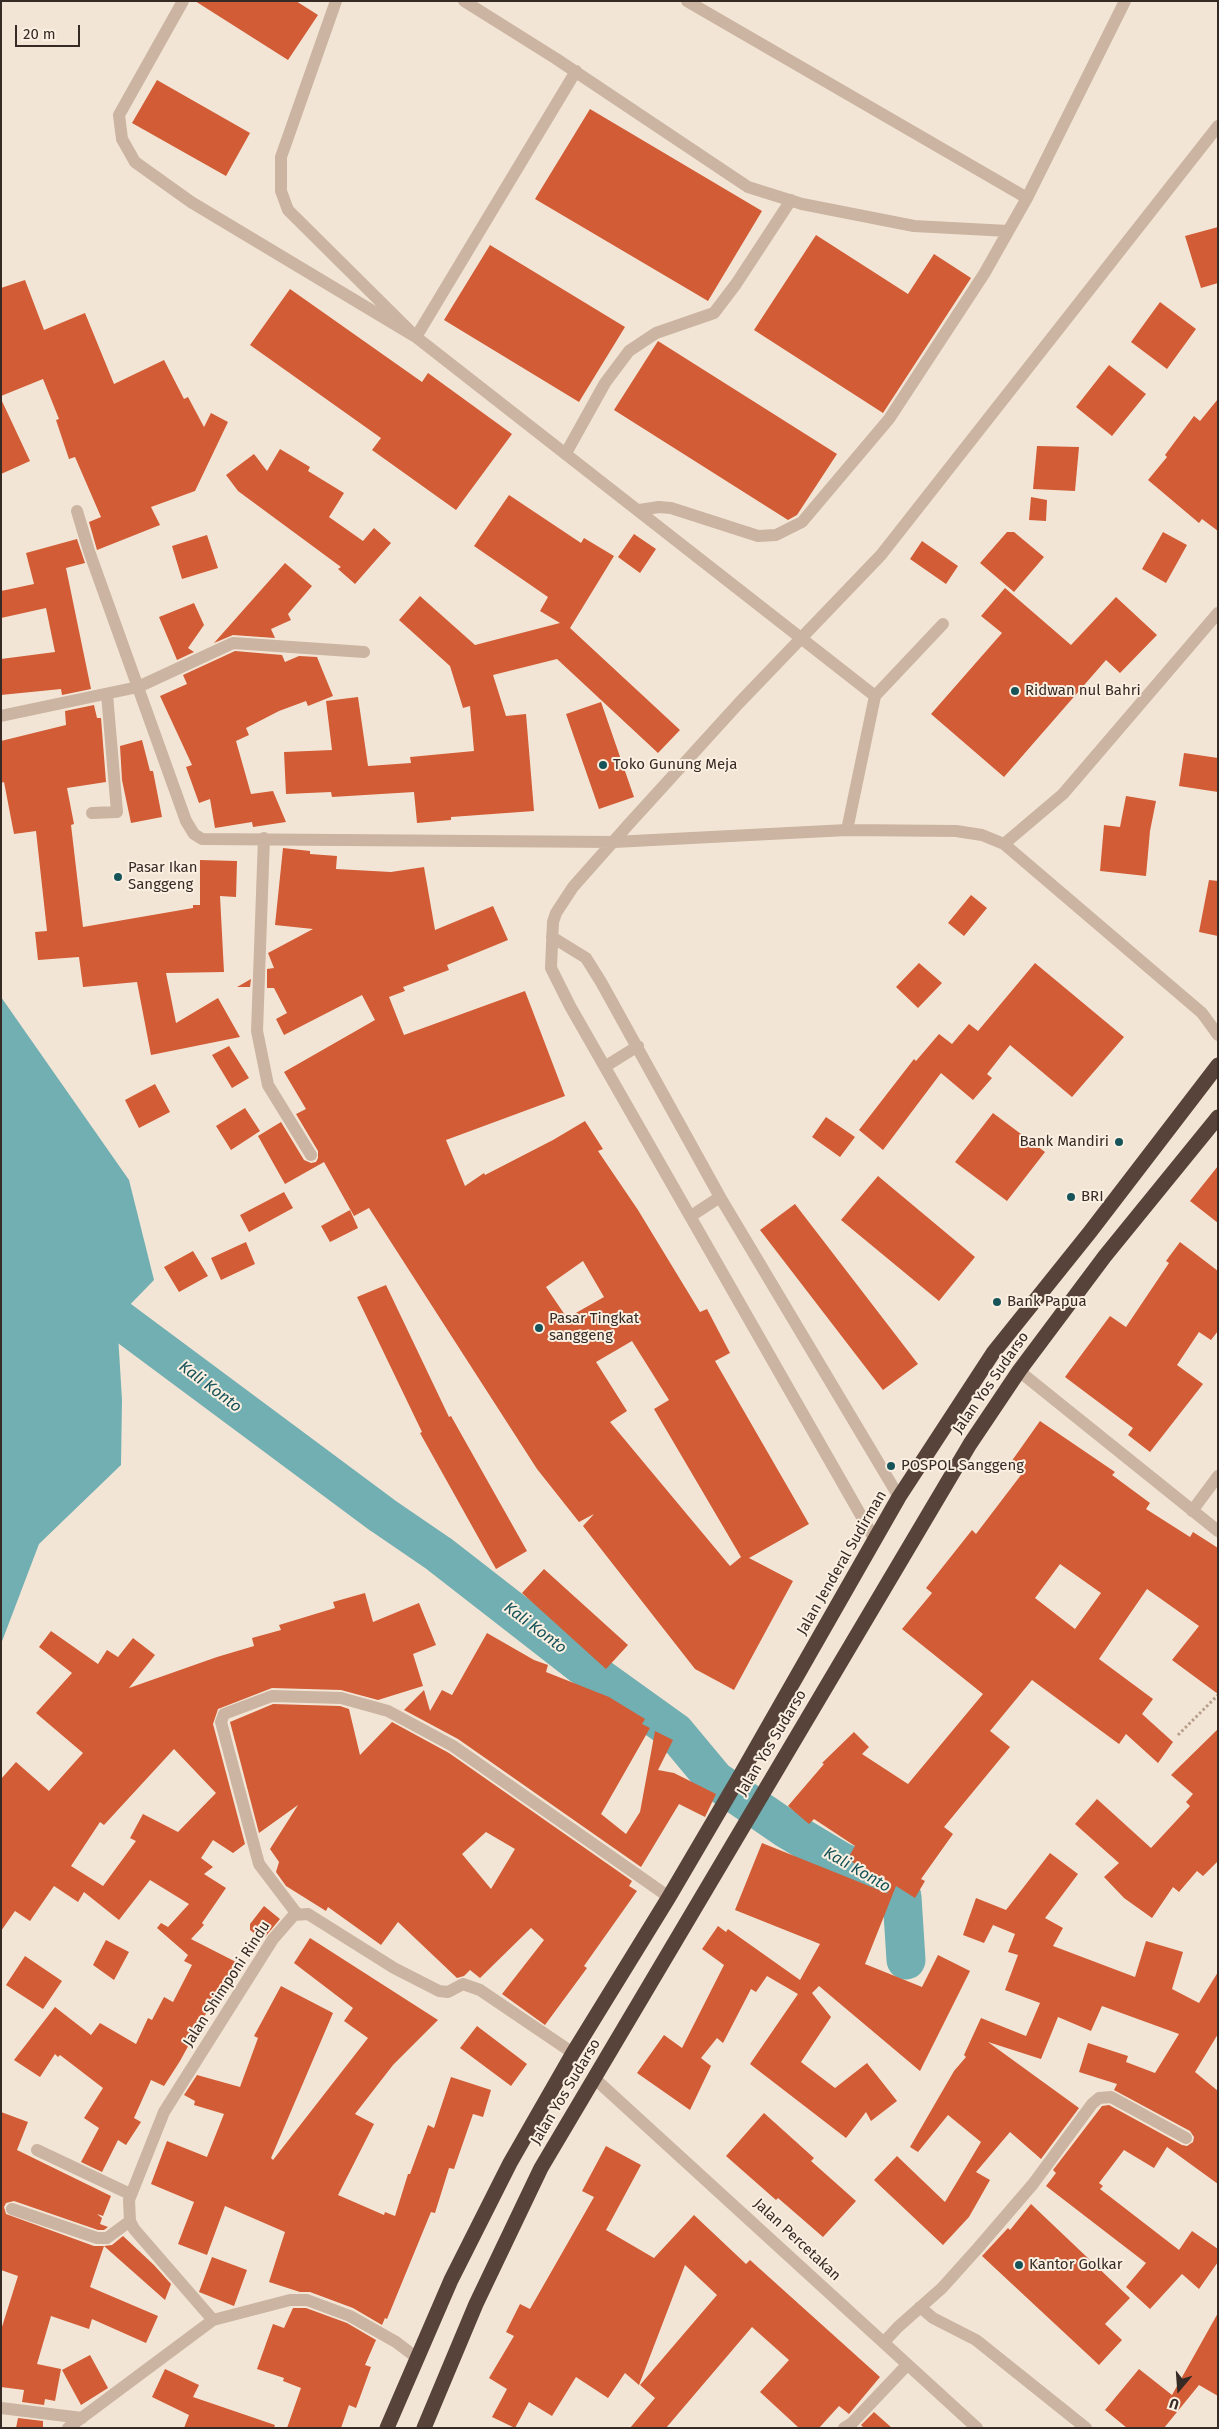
<!DOCTYPE html>
<style>
body{margin:0}
#map{position:relative;width:1219px;height:2429px;overflow:hidden;background:#f3e5d5;font-family:"Fira Sans",sans-serif}
canvas{display:block}
.frame{position:absolute;inset:0;border:2px solid #352a24;pointer-events:none}
.north{position:absolute;left:1154px;top:2364px;width:50px;height:50px;-webkit-text-stroke:4px #faefe1;paint-order:stroke;rotate:198deg;font-size:14px;font-weight:700;line-height:20px;text-align:center;color:#352a24}
.north::after{content:'';display:block;margin:auto;width:18px;height:22px;background:#352a24;clip-path:polygon(50% 0,100% 100%,50% 72%,0 100%)}
.scale{position:absolute;left:15px;top:25px;width:65px;height:22px;box-sizing:border-box;border:2px solid #352a24;border-top:0;padding-left:6px;font-size:15px;line-height:18px;white-space:nowrap;color:#352a24;-webkit-text-stroke:4px #faefe1;paint-order:stroke}
</style>
<div id="map">
<canvas width="1219" height="2429"></canvas>
<div class="frame"></div>
<div class="north">U</div>
<div class="scale">20 m</div>
</div>
<script>
const ctx = document.querySelector('canvas').getContext('2d');
ctx.lineJoin = 'round';
function paint(path, color) { ctx.fillStyle = color; ctx.fill(path, 'evenodd'); }
const toPath = rows => new Path2D(rows.map(r => 'M' + r).join(''));
function strokePath(path, color, width, dash) { ctx.strokeStyle = color; ctx.lineWidth = width; ctx.lineCap = dash ? 'butt' : 'round'; ctx.setLineDash(dash || []); ctx.stroke(path); }
function drawText(font, color, halo, rows, align = 'center') {
  ctx.font = font + ' "Fira Sans",sans-serif'; ctx.lineWidth = 4; ctx.setLineDash([]); ctx.textBaseline = 'middle'; ctx.strokeStyle = halo; ctx.fillStyle = color; for (const [text, x, y, turn = 0] of rows) {
    ctx.save(); ctx.translate(x, y); ctx.rotate((+turn || 0) * Math.PI / 180); ctx.textAlign = isNaN(turn) ? turn : align; if (halo) ctx.strokeText(text, 0, 0); ctx.fillText(text, 0, 0); ctx.restore();
  }
}
paint(toPath([
 [1,997,129,1180,154,1280,117,1318,122,1400,121,1465,39,1544,1,1644]
]), '#72afb2');
strokePath(toPath([
 [117,1318,382,1515,439,1554,583,1666,675,1732,715,1780,785,1828,840,1861,860,1870,902,1897,906,1960]
]), '#72afb2', 39);
paint(toPath([
 [195,1,296,1,318,15,288,60],
 [157,80,250,133,226,176,132,123],
 [590,109,762,211,708,301,535,199],
 [1218,227,1218,283,1201,288,1185,236],
 [816,235,908,294,934,254,971,278,883,413,754,330],
 [490,245,625,327,579,402,444,320],
 [25,280,44,330,85,313,114,384,164,360,184,399,188,397,204,427,211,413,228,422,195,491,151,507,160,525,97,550,89,522,101,517,75,457,69,459,56,420,59,419,43,379,1,396,1,288],
 [290,289,422,382,428,373,512,434,456,510,372,450,381,438,250,345],
 [1160,302,1196,329,1167,369,1131,342],
 [658,341,837,454,797,515,788,520,614,410],
 [1109,365,1146,394,1112,436,1076,407],
 [1,399,30,461,1,474],
 [1218,399,1218,531,1202,519,1199,523,1148,480,1167,457,1165,455,1194,416,1200,421],
 [1037,446,1079,447,1075,491,1033,489],
 [280,449,310,467,308,471,344,493,329,517,363,541,374,528,391,543,355,584,338,569,341,567,238,491,226,475,254,454,267,471],
 [509,495,581,543,584,538,614,556,570,628,680,730,658,753,557,659,493,675,506,716,526,714,534,811,451,817,451,820,417,823,414,792,332,797,331,792,286,794,284,752,332,750,326,701,358,697,368,766,411,763,410,757,474,751,470,706,463,708,450,666,399,620,420,596,475,645,560,623,540,611,548,597,474,546],
 [1031,497,1047,500,1046,521,1029,520],
 [1007,532,1014,532,1044,557,1014,592,980,563],
 [1163,532,1187,545,1166,583,1142,569],
 [634,534,656,549,640,573,618,557],
 [207,535,218,568,182,579,172,546],
 [77,539,85,563,66,568,91,689,62,695,61,689,1,695,1,659,55,652,46,608,1,618,1,591,34,584,26,553],
 [922,541,958,566,946,584,910,559],
 [285,563,312,586,288,614,291,620,271,629,275,638,233,635,214,643],
 [1005,588,1071,645,1116,597,1157,635,1120,673,1106,660,1004,777,931,714,1002,633,981,616],
 [194,603,204,625,188,648,194,652,177,660,159,617],
 [235,651,282,655,285,662,299,656,317,657,333,696,308,706,306,701,279,711,246,728,249,735,236,741,251,794,273,791,286,822,253,827,252,822,215,828,210,799,199,803,186,767,192,765,160,696,187,684,183,675],
 [601,702,634,797,599,809,566,714],
 [94,705,97,718,101,718,106,782,67,788,74,824,71,825,83,927,193,908,193,905,200,905,200,860,237,861,236,897,220,896,224,972,166,973,176,1023,218,998,240,1037,151,1055,137,982,83,987,79,957,38,960,35,932,47,931,36,831,14,834,4,782,1,783,1,741,66,725,65,711],
 [142,740,150,771,153,771,162,817,131,823,122,780,120,746],
 [1184,753,1218,758,1218,792,1179,786],
 [1126,796,1156,801,1150,831,1146,876,1100,871,1104,825,1120,827],
 [283,848,310,851,310,854,337,856,336,869,391,872,424,867,435,930,493,906,508,940,447,965,449,970,403,987,405,991,389,997,404,1035,525,991,565,1096,446,1140,465,1186,484,1173,485,1175,553,1140,585,1121,603,1149,598,1151,638,1210,700,1312,707,1309,730,1353,715,1361,809,1524,749,1558,793,1581,734,1690,695,1669,583,1526,594,1514,579,1522,537,1469,369,1208,354,1216,324,1162,285,1184,258,1136,281,1122,304,1160,311,1163,316,1162,318,1158,318,1151,296,1114,306,1109,284,1072,375,1020,362,995,284,1035,276,1019,287,1013,274,988,267,988,267,969,274,968,268,953,313,929,275,925],
 [583,1261,604,1297,567,1318,546,1287],
 [632,1341,669,1400,654,1409,741,1557,730,1566,610,1422,627,1411,596,1362],
 [1209,880,1218,881,1218,936,1199,932],
 [971,895,987,908,964,936,948,923],
 [919,963,942,983,918,1008,896,987],
 [1035,963,1124,1037,1072,1097,1010,1045,987,1074,992,1078,973,1100,941,1073,883,1150,859,1130,914,1059,916,1061,939,1034,952,1044,969,1024,978,1031],
 [251,979,250,987,237,987],
 [229,1046,249,1078,232,1088,212,1055],
 [155,1084,170,1112,139,1128,125,1100],
 [245,1108,260,1131,231,1150,216,1126],
 [993,1113,1045,1152,1007,1201,955,1162],
 [826,1117,855,1137,840,1157,812,1137],
 [1218,1166,1218,1223,1190,1201],
 [878,1176,975,1257,939,1301,841,1220],
 [284,1192,293,1208,249,1232,240,1215],
 [795,1204,918,1364,883,1390,760,1230],
 [350,1210,358,1228,330,1242,321,1226],
 [246,1242,255,1264,221,1280,211,1258],
 [1180,1242,1218,1271,1218,1331,1211,1340,1199,1332,1177,1365,1203,1384,1150,1452,1128,1435,1133,1428,1065,1377,1110,1316,1126,1327,1169,1263,1166,1261],
 [193,1251,208,1276,179,1292,164,1267],
 [386,1285,449,1417,451,1416,527,1551,496,1569,420,1433,422,1432,357,1297],
 [1040,1421,1115,1472,1112,1475,1150,1503,1146,1509,1190,1537,1193,1532,1218,1548,1218,1694,1172,1660,1199,1626,1147,1589,1099,1659,1153,1699,1142,1714,1173,1742,1158,1763,1126,1734,1119,1744,1032,1680,990,1731,1010,1747,944,1827,953,1834,921,1879,925,1881,915,1898,896,1886,865,1964,922,1987,938,1955,970,1971,920,2071,819,1986,812,1993,831,2017,801,2062,835,2088,867,2063,897,2101,871,2121,866,2112,846,2138,750,2064,798,1994,767,1976,756,1992,751,1989,723,2043,717,2038,701,2058,711,2066,690,2110,637,2073,664,2035,682,2048,724,1965,702,1949,718,1926,726,1932,728,1929,800,1980,820,1944,735,1910,762,1843,889,1894,848,1858,855,1846,814,1819,809,1824,788,1806,824,1764,822,1763,854,1732,869,1747,862,1754,908,1784,983,1694,902,1629,932,1593,926,1588,972,1530,976,1534,1024,1471,1011,1462],
 [1060,1564,1101,1593,1075,1629,1035,1598],
 [544,1569,628,1645,606,1669,522,1593],
 [365,1593,373,1622,419,1603,436,1645,413,1654,423,1686,378,1700,341,1690,272,1688,218,1709,213,1724,245,1844,233,1853,213,1840,201,1858,213,1867,204,1874,226,1888,202,1923,204,1925,191,1939,238,1963,211,2012,208,2010,180,2061,164,2086,151,2080,134,2118,141,2122,126,2145,118,2140,102,2172,81,2162,99,2128,84,2118,103,2088,60,2055,58,2057,55,2054,40,2077,14,2060,55,2007,91,2035,100,2023,136,2044,148,2018,152,2020,164,1997,173,2002,192,1965,184,1961,188,1955,157,1928,161,1923,168,1927,189,1904,150,1880,119,1920,84,1892,78,1902,54,1886,30,1921,15,1911,1,1931,1,1779,16,1762,49,1791,83,1753,36,1713,72,1673,39,1647,51,1631,98,1664,107,1650,118,1657,133,1638,155,1655,129,1688,217,1657,254,1646,252,1638,281,1630,279,1625,335,1608,333,1602],
 [174,1749,216,1793,178,1832,143,1814,130,1838,136,1841,103,1886,71,1866,100,1822,104,1825],
 [487,1633,534,1660,548,1665,546,1672,609,1697,645,1719,642,1724,650,1728,601,1814,626,1834,640,1812,655,1731,673,1740,658,1770,674,1773,716,1794,705,1817,679,1804,641,1867,458,1739,404,1710,424,1690,430,1711,442,1690,452,1695],
 [273,1704,340,1706,349,1709,360,1755,392,1722,449,1753,632,1881,629,1886,637,1891,584,1966,587,1968,545,2025,502,1994,544,1940,531,1928,480,1978,470,1970,464,1976,457,1978,398,1922,381,1945,328,1907,326,1911,286,1886,276,1872,279,1862,270,1849,298,1805,259,1833,230,1722],
 [486,1832,515,1849,491,1889,462,1854],
 [1218,1729,1218,1861,1203,1876,1197,1871,1179,1892,1173,1887,1152,1918,1124,1898,1104,1877,1119,1863,1075,1824,1097,1799,1151,1848,1190,1806,1186,1802,1193,1794,1171,1775],
 [1050,1853,1078,1874,1045,1918,1063,1928,1053,1946,1135,1977,1146,1941,1183,1952,1172,1989,1199,2003,1218,1972,1218,2034,1195,2072,1218,2091,1218,2184,1167,2147,1154,2168,1124,2150,1099,2183,1103,2186,1100,2189,1179,2250,1192,2231,1218,2249,1218,2262,1199,2289,1182,2274,1150,2309,1126,2287,1146,2263,1046,2186,1056,2173,1053,2170,1102,2106,1109,2105,1182,2145,1187,2146,1193,2142,1194,2137,1190,2131,1114,2090,1117,2084,1079,2072,1088,2043,1128,2056,1126,2062,1155,2073,1179,2034,1102,2006,1091,2031,1058,2017,1041,2059,988,2042,1079,2108,1041,2159,1010,2132,976,2172,990,2180,969,2217,943,2245,874,2180,897,2156,945,2202,981,2142,948,2115,918,2152,910,2147,954,2071,966,2057,964,2055,981,2018,1026,2036,1040,2003,1005,1990,1018,1955,1008,1952,1015,1934,993,1925,984,1943,963,1935,976,1898,1006,1910],
 [264,1906,280,1919,265,1937,259,1937,250,1930,250,1924],
 [310,1938,438,2020,393,2065,355,2114,374,2124,338,2195,384,2215,385,2212,395,2216,408,2174,410,2174,428,2125,434,2128,451,2077,491,2090,483,2117,473,2114,454,2169,449,2168,435,2213,431,2212,387,2319,385,2318,382,2325,353,2308,310,2292,300,2292,269,2282,285,2232,225,2206,207,2255,178,2244,194,2202,151,2184,167,2141,207,2157,224,2114,194,2105,195,2101,184,2095,197,2075,240,2087,258,2038,254,2036,281,1986,333,2013,271,2158,273,2160,368,2038,344,2021,353,2008,294,1963],
 [106,1940,129,1952,114,1980,93,1965],
 [25,1956,62,1981,43,2009,6,1985],
 [477,2026,527,2064,511,2086,460,2048],
 [1,2112,28,2122,17,2150,111,2196,103,2216,97,2214,102,2218,100,2224,108,2227,104,2230,98,2230,14,2201,6,2203,4,2207,6,2214,94,2246,104,2246,90,2287,158,2316,146,2343,92,2319,89,2329,51,2316,37,2364,61,2369,55,2401,45,2399,44,2405,22,2402,24,2390,1,2387,1,2330,18,2276,1,2270],
 [764,2113,814,2158,811,2161,856,2201,823,2237,778,2198,776,2200,726,2156],
 [606,2146,641,2165,606,2230,654,2258,694,2215,746,2264,750,2260,880,2377,849,2414,839,2406,819,2428,799,2428,760,2392,789,2360,752,2327,666,2428,630,2428,655,2398,640,2385,717,2295,685,2265,639,2385,625,2373,608,2398,576,2377,552,2416,529,2402,515,2428,492,2417,507,2389,489,2378,514,2336,506,2332,520,2304,530,2309,594,2197,582,2191],
 [1031,2204,1130,2298,1105,2324,1122,2340,1099,2365,982,2256,1008,2228,1010,2230],
 [123,2236,154,2265,171,2284,165,2300,104,2246,112,2245],
 [212,2257,247,2270,234,2306,199,2292],
 [293,2308,306,2308,347,2323,376,2340,365,2365,371,2367,356,2408,349,2405,341,2428,287,2428,301,2388,283,2381,284,2378,257,2369,273,2324,284,2328],
 [1218,2313,1218,2396,1199,2385,1164,2428,1127,2428,1105,2410,1139,2369,1172,2395],
 [90,2355,108,2388,81,2405,62,2370],
 [165,2369,199,2385,193,2397,275,2425,274,2428,184,2428,189,2415,152,2397],
 [874,2412,892,2428,864,2428,861,2425],
 [18,2418,43,2421,43,2428,16,2428]
]), '#d15c35');
strokePath(toPath([
 [1178,1735,1218,1695]
]), '#b79e8b', 3, [2.5, 2.5]);
strokePath(toPath([
 [183,1,119,115,122,139,135,162,191,202,416,337,576,71],
 [336,1,281,157,281,191,288,210,416,337,875,696,847,830],
 [464,1,555,58,748,187,802,204,914,226,1008,231],
 [687,1,1027,198],
 [566,453,605,383,629,351,656,333,714,313,736,284,791,200],
 [639,510,659,507,671,508,758,536,776,535,802,522,889,419,984,274,1027,198,1125,1],
 [77,511,89,551,186,821,194,834,202,839,614,842,847,830,956,831,982,835,1004,844,1202,1013,1218,1035],
 [875,696,943,624],
 [1,716,138,687,233,643,364,652],
 [92,813,117,812,107,694],
 [264,838,257,1031,268,1085,311,1155],
 [1004,844,1063,794,1218,613],
 [552,937,586,958,601,982,720,1197,899,1497],
 [606,1066,638,1046],
 [691,1216,720,1197],
 [1019,1371,1218,1531],
 [1192,1511,1218,1476],
 [875,1540,570,1006,551,968,553,922,556,913,573,887,628,825,739,703,881,555,1218,126],
 [297,1914,259,1864,221,1722,224,1714,272,1696,341,1698,388,1711,453,1746,669,1897],
 [594,2078,977,2428],
 [37,2150,130,2194],
 [12,2209,97,2238,107,2238,130,2221],
 [920,2307,933,2318,976,2340,1086,2428],
 [213,2320,134,2229,130,2221,129,2200,164,2112,273,1939,294,1915,308,1914,394,1968,439,1991,448,1992,463,1984,480,1990,573,2053],
 [884,2342,898,2327,942,2288,978,2248,1033,2184,1092,2104,1099,2098,1111,2097,1186,2138],
 [1,2408,82,2418],
 [68,2428,213,2320,290,2300,307,2300,350,2316,396,2342,417,2358],
 [844,2428,852,2423,907,2365]
]), '#cbb4a1', 12);
strokePath(toPath([
 [387,2428,451,2280,510,2163,573,2053,669,1897,737,1781,899,1497,993,1353,1090,1232,1218,1065],
 [424,2428,476,2304,541,2168,970,1444,1019,1371,1105,1256,1218,1117]
]), '#57433a', 15);
for (const [x, y, r, color] of [
 [1015,691,5,"#175459"],
 [603,765,5,"#175459"],
 [118,877,5,"#175459"],
 [1119,1142,5,"#175459"],
 [1071,1197,5,"#175459"],
 [997,1302,5,"#175459"],
 [539,1328,5,"#175459"],
 [891,1466,5,"#175459"],
 [1019,2265,5,"#175459"]
]) { const dot = new Path2D(); dot.arc(x, y, r, 0, 2 * Math.PI); ctx.fillStyle = color; ctx.fill(dot); strokePath(dot, '#faefe1', 2); }
drawText('15px', '#352a24', '#faefe1', [
 ["Ridwan nul Bahri",1025,691],
 ["Toko Gunung Meja",613,765],
 ["Pasar Ikan",128,868],
 ["Sanggeng",128,885],
 ["Bank Mandiri",1109,1142,"right"],
 ["BRI",1081,1197],
 ["Bank Papua",1007,1302],
 ["Pasar Tingkat",549,1319],
 ["sanggeng",549,1336],
 ["POSPOL Sanggeng",901,1466],
 ["Kantor Golkar",1029,2265]
], 'left');
drawText('15px', '#352a24', '#faefe1', [
 ["Jalan Yos Sudarso",991,1383,-55],
 ["Jalan Jenderal Sudirman",842,1563,-60],
 ["Jalan Yos Sudarso",772,1743,-59],
 ["Jalan Shimponi Rindu",227,1984,-57],
 ["Jalan Yos Sudarso",566,2092,-59],
 ["Jalan Percetakan",797,2240,43]
]);
drawText('italic 16px', '#175459', '#faefe1', [
 ["Kali Konto",210,1387,37],
 ["Kali Konto",535,1628,37],
 ["Kali Konto",857,1870,30]
]);
</script>
